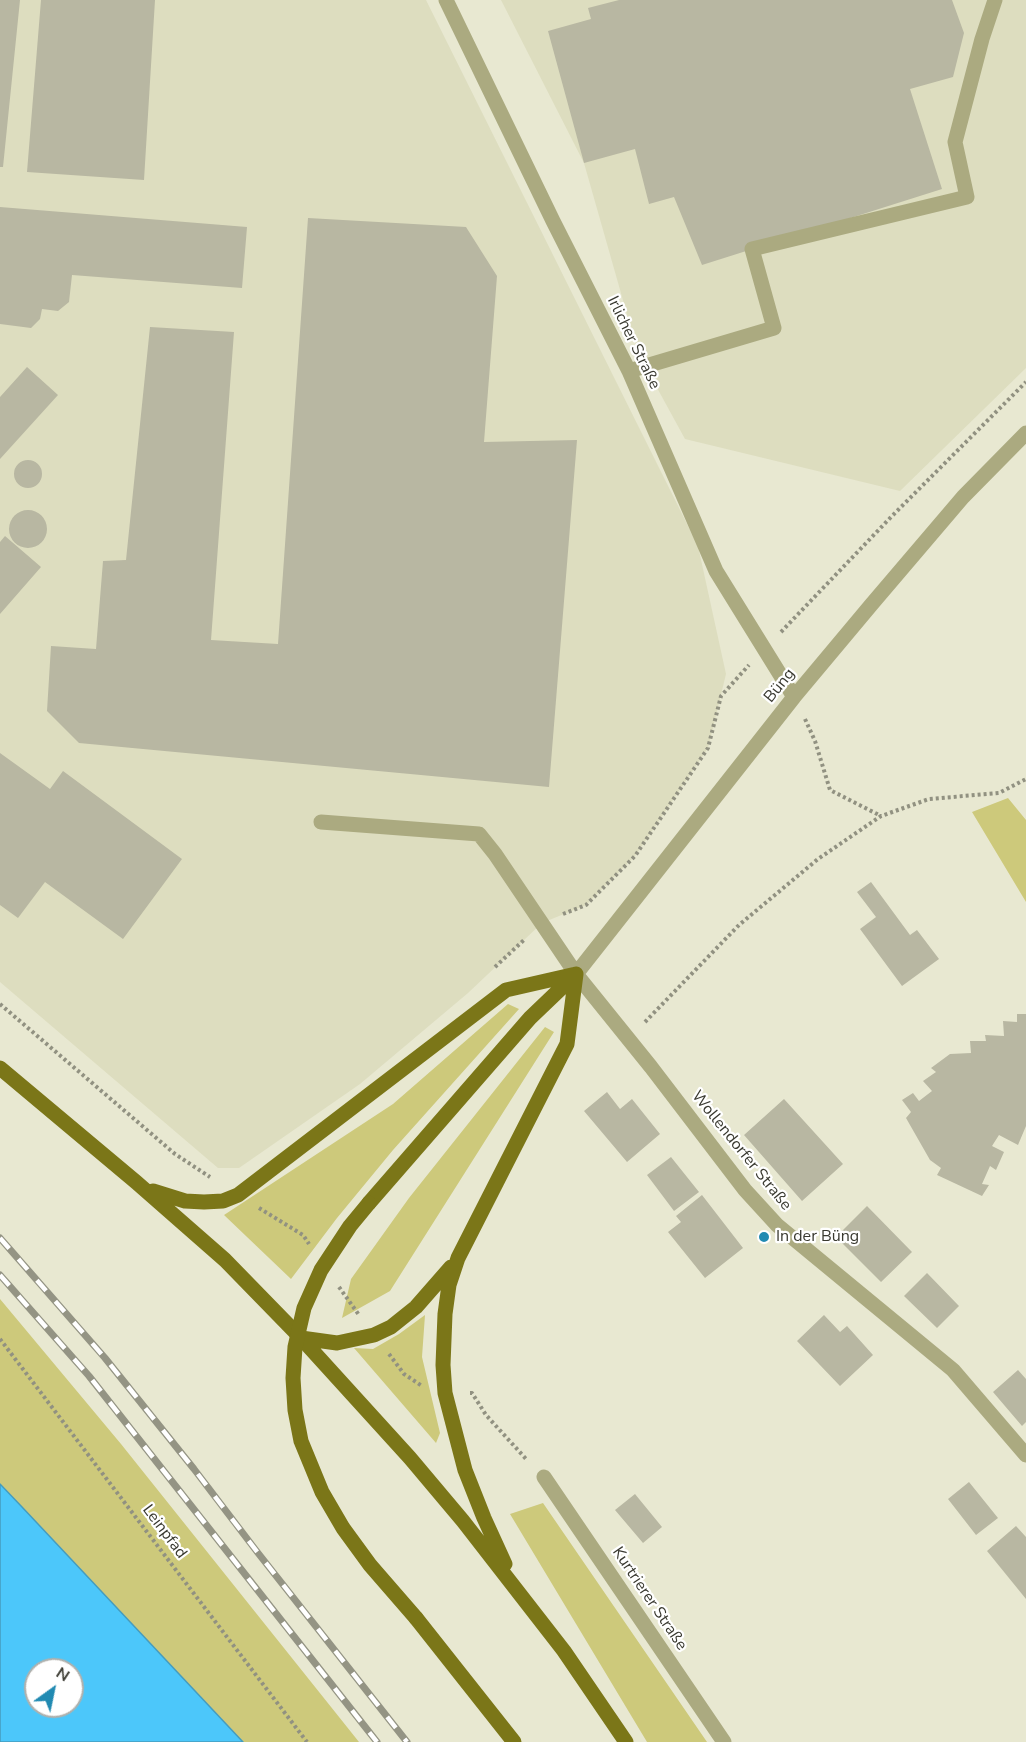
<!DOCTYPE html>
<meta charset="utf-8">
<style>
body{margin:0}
#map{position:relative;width:1026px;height:1742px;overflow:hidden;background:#e8e8d1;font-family:"Nunito Sans",sans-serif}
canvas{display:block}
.north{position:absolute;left:24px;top:1658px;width:60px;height:60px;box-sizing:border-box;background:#fff;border:2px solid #b0b0ac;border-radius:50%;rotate:33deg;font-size:16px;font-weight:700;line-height:24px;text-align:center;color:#393930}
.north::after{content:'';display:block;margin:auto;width:21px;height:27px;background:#218ab2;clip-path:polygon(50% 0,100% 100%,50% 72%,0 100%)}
</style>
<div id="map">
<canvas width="1026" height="1742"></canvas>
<div class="north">N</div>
</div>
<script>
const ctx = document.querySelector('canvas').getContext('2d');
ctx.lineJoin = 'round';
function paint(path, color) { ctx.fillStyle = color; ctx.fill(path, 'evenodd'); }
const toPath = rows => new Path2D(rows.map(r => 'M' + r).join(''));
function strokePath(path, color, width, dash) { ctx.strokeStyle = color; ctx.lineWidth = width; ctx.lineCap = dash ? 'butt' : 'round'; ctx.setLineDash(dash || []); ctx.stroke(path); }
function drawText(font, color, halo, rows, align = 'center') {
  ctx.font = font + ' "Nunito Sans",sans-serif'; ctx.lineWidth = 4.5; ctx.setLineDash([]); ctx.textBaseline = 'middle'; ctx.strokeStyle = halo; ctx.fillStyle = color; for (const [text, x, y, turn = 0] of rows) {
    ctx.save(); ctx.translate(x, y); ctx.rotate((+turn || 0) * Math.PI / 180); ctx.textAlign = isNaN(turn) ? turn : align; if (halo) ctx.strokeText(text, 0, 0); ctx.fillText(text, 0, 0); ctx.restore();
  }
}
paint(toPath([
 [0,0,426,0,698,546,726,674,708,748,635,856,586,905,542,923,468,993,360,1084,239,1168,218,1168,0,982],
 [501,0,1026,0,1026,368,900,491,685,439,638,353,584,163]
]), '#ddddbf');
paint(toPath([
 [1008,798,1026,820,1026,902,972,812],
 [508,1004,519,1009,393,1150,337,1218,291,1279,224,1215,393,1104],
 [545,1027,554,1032,390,1291,342,1318,351,1279,409,1198],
 [0,1299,121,1444,359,1742,243,1742,0,1484],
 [425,1315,422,1357,440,1433,436,1443,354,1348,373,1349,399,1334],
 [543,1503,707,1742,647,1742,510,1514]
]), '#cdc97b');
const water = toPath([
 [0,1484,22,1507,243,1742,0,1742,0,1484],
 [36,1670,72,1670,72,1706,36,1706,36,1670]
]);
paint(water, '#4cc7fa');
strokePath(water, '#469cbd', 1.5);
paint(toPath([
 [0,0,20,0,3,167,0,167],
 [41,0,155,0,144,180,27,172],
 [619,0,952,0,964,33,953,77,910,89,942,189,702,265,674,197,649,204,635,149,584,163,548,31,591,19,588,8],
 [0,207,247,227,242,288,72,275,69,302,58,311,42,309,40,319,31,328,0,324],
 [308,218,466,227,497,276,484,442,577,440,549,787,79,743,47,711,51,646,96,649,103,561,126,560,150,327,234,332,211,640,278,644],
 [27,367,58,395,0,459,0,397],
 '14 474a14 14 0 1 1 28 0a14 14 0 1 1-28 0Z',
 '9 529a19 19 0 1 1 38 0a19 19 0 1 1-38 0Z',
 [5,536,41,567,0,614,0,542],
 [0,753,50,789,63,771,182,859,123,939,45,882,18,918,0,905],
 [871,882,910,935,917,930,939,959,902,986,860,929,876,917,857,892],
 [1017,1014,1026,1014,1026,1126,1018,1145,999,1135,992,1146,1004,1152,996,1170,990,1166,982,1184,989,1185,982,1196,937,1175,941,1168,930,1160,906,1118,911,1112,902,1100,913,1093,919,1101,932,1091,923,1081,936,1072,931,1068,950,1054,971,1053,970,1041,986,1041,985,1035,1004,1036,1003,1021,1017,1022],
 [607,1092,620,1109,632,1099,660,1134,627,1162,584,1111],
 [784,1099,843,1164,802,1201,744,1135],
 [671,1157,699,1192,674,1211,647,1175],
 [702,1195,743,1248,705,1278,668,1232,681,1222,676,1216],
 [867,1206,912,1252,881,1282,836,1237],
 [927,1273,959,1306,937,1328,904,1296],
 [824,1315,840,1332,847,1326,873,1355,840,1386,797,1341],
 [1018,1370,1026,1379,1026,1422,1022,1426,993,1392],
 [969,1482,998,1518,976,1535,948,1499],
 [635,1494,662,1527,643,1543,615,1510],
 [1016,1526,1026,1537,1026,1599,987,1551]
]), '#b8b7a2');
strokePath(toPath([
 [781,632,891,517,1026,382],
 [805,719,815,741,830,790,881,816],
 [563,914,586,905,635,856,708,748,721,696,749,665],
 [495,967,525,939],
 [0,1004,175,1154,210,1177],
 [645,1022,739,925,818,859,881,816,929,799,999,793,1026,779],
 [259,1208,303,1235,309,1244],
 [339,1287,359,1315],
 [0,1339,307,1742],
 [389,1354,404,1374,422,1386],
 [470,1393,472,1393,486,1415,527,1460]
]), '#919181', 4, [3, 3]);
strokePath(toPath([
 [446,0,553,221,629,371,716,571,794,697],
 [629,371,774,328,752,249,967,197,955,142,982,39,995,0],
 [321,822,479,834,495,854,576,974,651,1067,745,1190,777,1225,953,1370,1026,1455],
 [576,974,794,697,871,605,963,497,1026,433],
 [544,1477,724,1742]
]), '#abaa80', 15);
strokePath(toPath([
 [0,1068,136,1182,225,1260,301,1338,410,1458,463,1521,564,1651,626,1742],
 [153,1191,185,1201,204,1202,223,1201,238,1195,506,990,576,974],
 [369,1203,530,1018,576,974],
 [301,1338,337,1343,374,1335,391,1327,416,1307,451,1267],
 [505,1564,484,1518,465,1470,445,1393,443,1365,445,1314,449,1285,458,1258,567,1044,576,974],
 [416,1618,514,1742]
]), '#7b7618', 15);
const rail = toPath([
 [0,1238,105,1358,194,1469,258,1553,407,1742],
 [0,1275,89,1376,377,1742]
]);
strokePath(rail, '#949484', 7);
strokePath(rail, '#fff', 4.5, [14]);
strokePath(toPath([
 [369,1203,350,1226,321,1270,304,1308,295,1347,293,1378,295,1410,301,1441,322,1492,343,1528,370,1565,416,1618]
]), '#7b7618', 15);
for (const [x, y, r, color] of [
 [764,1237,6,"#218ab2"]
]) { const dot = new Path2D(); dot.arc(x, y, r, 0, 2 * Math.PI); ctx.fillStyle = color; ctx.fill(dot); strokePath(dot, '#fff', 2); }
drawText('16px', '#393930', '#fff', [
 ["Irlicher Straße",633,343,64],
 ["Büng",780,686,-51],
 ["Wollendorfer Straße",741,1151,51],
 ["Leinpfad",164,1532,53],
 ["Kurtrierer Straße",649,1599,56]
]);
drawText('16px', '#393930', '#fff', [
 ["In der Büng",776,1237]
], 'left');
</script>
